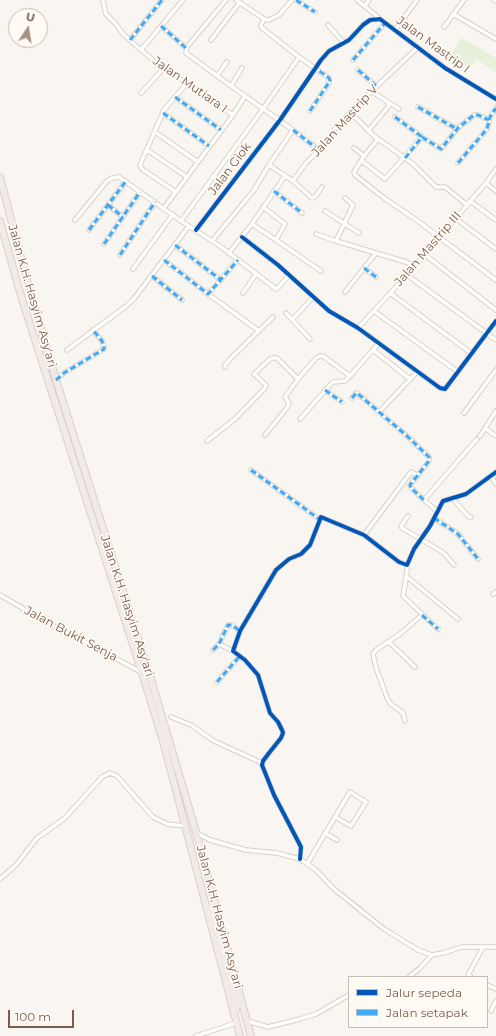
<!DOCTYPE html>
<style>
body{margin:0}
#map{position:relative;width:496px;height:1036px;overflow:hidden;background:#f9f5f0;font-family:Montserrat,sans-serif}
canvas{display:block}
.legend{position:absolute;left:348px;top:976px;width:140px;height:52px;box-sizing:border-box;background:#fffaf3;border:1px solid #cabbb1;margin:0;padding:5px 7px;list-style:none;font-size:12px;color:#7a5c4d}
.legend li{display:flex;align-items:center;gap:8px;height:20px}
.legend b{width:20px;border:1px solid #cabbb1}
.north{position:absolute;left:8px;top:8px;width:40px;height:40px;box-sizing:border-box;background:#fffaf3;border:1px solid #cabbb1;border-radius:50%;rotate:12deg;font-size:11px;font-weight:700;line-height:16px;text-align:center;color:#7a5c4d}
.north::after{content:'';display:block;margin:auto;width:14px;height:18px;background:#a69286;clip-path:polygon(50% 0,100% 100%,50% 72%,0 100%)}
.scale{position:absolute;left:8px;top:1010px;width:66px;height:18px;box-sizing:border-box;border:2px solid #7a5c4d;border-top:0;padding-left:5px;font-size:12px;line-height:14px;white-space:nowrap;color:#7a5c4d;-webkit-text-stroke:3px #fffaf3;paint-order:stroke}
</style>
<div id="map">
<canvas width="496" height="1036"></canvas>
<ul class="legend">
<li><b style="height:5px;background:#0057b8"></b>Jalur sepeda</li>
<li><b style="height:5px;background:#3fa9f5"></b>Jalan setapak</li>
</ul>
<div class="north">U</div>
<div class="scale">100 m</div>
</div>
<script>
const ctx = document.querySelector('canvas').getContext('2d');
ctx.lineJoin = 'round';
function paint(path, color) { ctx.fillStyle = color; ctx.fill(path, 'evenodd'); }
const toPath = rows => new Path2D(rows.map(r => 'M' + r).join(''));
function strokePath(path, color, width, dash) { ctx.strokeStyle = color; ctx.lineWidth = width; ctx.lineCap = dash ? 'butt' : 'round'; ctx.setLineDash(dash || []); ctx.stroke(path); }
function drawText(font, color, halo, rows, align = 'center') {
  ctx.font = font + ' Montserrat,sans-serif'; ctx.lineWidth = 3.5; ctx.setLineDash([]); ctx.textBaseline = 'middle'; ctx.strokeStyle = halo; ctx.fillStyle = color; for (const [text, x, y, turn = 0] of rows) {
    ctx.save(); ctx.translate(x, y); ctx.rotate((+turn || 0) * Math.PI / 180); ctx.textAlign = isNaN(turn) ? turn : align; if (halo) ctx.strokeText(text, 0, 0); ctx.fillText(text, 0, 0); ctx.restore();
  }
}
paint(toPath([
 [462,38,496,58,496,72,476,59,470,69,449,56]
]), '#e7f0db');
const street = toPath([
 [236,0,264,19,269,20,279,15,292,0],
 [296,0,315,12],
 [357,0,379,18],
 [494,0,496,1],
 [103,1,106,14,116,24,123,34,134,44,165,70,185,82,233,115],
 [365,6,369,0],
 [453,14,496,39],
 [264,19,261,25,262,28,299,57,329,78,329,83,310,111],
 [328,25,344,43],
 [161,26,186,48],
 [444,27,464,0],
 [395,30,417,0],
 [130,40,162,0],
 [211,40,240,2],
 [141,50,183,0],
 [353,60,385,23],
 [358,70,376,86],
 [217,76,227,62],
 [231,86,242,68],
 [371,91,399,109],
 [141,93,163,69],
 [175,97,221,130],
 [418,107,457,129],
 [350,112,374,136,412,163,436,187,445,187,467,205],
 [163,113,209,146],
 [395,117,422,137],
 [293,130,319,150],
 [368,131,388,107,389,104,387,102],
 [155,132,198,162],
 [378,139,364,156,354,172,355,175,384,198,415,219,496,280],
 [354,148,364,156],
 [147,150,187,177],
 [362,161,385,179,422,137,441,149,458,128,474,115,478,115,489,120],
 [458,163,487,129,490,117,496,108],
 [269,165,293,181,312,198,315,197,322,187],
 [293,181,306,163,322,147,335,129,354,108,418,47],
 [486,183,496,191],
 [274,191,302,213],
 [176,192,142,169,140,165,164,110,187,83],
 [470,201,496,220],
 [108,205,123,217],
 [263,207,285,224,276,240,321,271],
 [164,208,233,115,245,96],
 [325,211,359,233],
 [455,218,496,249],
 [75,220,107,181,112,178,119,177,181,221,220,246,276,289,277,289,289,275],
 [181,221,263,109,299,57],
 [252,224,276,240],
 [89,230,126,181],
 [196,230,280,120,321,60,329,51,349,40,363,25,370,20,380,19,445,68,496,99],
 [316,234,336,241,406,262,414,266],
 [242,237,278,265,329,311,358,328,440,388,445,389,496,321],
 [212,241,254,190,269,165,293,130,231,86,186,53,187,47,226,0],
 [336,241,353,205,345,198],
 [104,244,140,192],
 [175,245,221,280],
 [229,253,252,224,285,176],
 [424,254,496,310],
 [120,255,155,202],
 [164,260,208,294,238,260],
 [364,268,376,277],
 [133,269,173,214],
 [407,275,496,340],
 [152,276,182,300],
 [345,292,376,253],
 [243,293,256,274],
 [390,293,471,353],
 [208,294,259,331],
 [374,311,458,372],
 [286,313,310,339],
 [293,319,313,297],
 [358,328,407,275,486,183,496,169],
 [67,350,125,307,133,300,189,226],
 [373,350,410,379],
 [225,367,225,365,231,358,273,317],
 [56,379,64,373,104,349,104,346,102,341,93,330],
 [325,390,342,402],
 [352,398,356,393,357,393,407,436,429,457,429,461,410,485,411,488,424,500],
 [379,412,417,372],
 [464,413,496,370],
 [300,419,330,385,333,382,345,381,350,376],
 [485,428,496,436],
 [265,435,287,408,289,403,285,397,298,379],
 [480,436,496,411],
 [207,441,235,419,265,388,266,385,254,374,270,359,273,358,277,358,298,379,316,358,320,356,323,356,350,376,379,343],
 [251,470,319,519],
 [491,476,496,484],
 [452,498,469,517,471,517],
 [437,511,424,500,477,439],
 [408,516,401,526,402,528,444,553,454,565],
 [434,518,458,534,478,559],
 [364,535,411,472,417,475],
 [407,565,407,572,403,596,438,629],
 [406,576,458,619],
 [493,594,496,592],
 [0,595,60,630,87,643,141,672],
 [389,642,415,667],
 [219,644,233,651],
 [213,650,219,644,228,625,232,625,240,631],
 [217,682,240,656],
 [171,717,191,725,214,741,262,763],
 [405,721,403,713,391,704,388,700,376,668,373,654,376,650,400,634,422,615],
 [197,833,210,840,246,850,277,853,300,859,316,870,334,889,384,929,418,950,432,955,443,953,462,947,496,947],
 [325,833,337,840],
 [300,859,301,847,274,795,262,765,263,761,269,753,281,738,283,733,282,730,278,722,270,713,258,675,245,660,233,651,240,631,276,570,289,559,301,554,310,545,321,517,364,535,399,562,407,565,414,549,430,526,443,501,466,494,496,472],
 [307,864,350,792,366,802,351,826,335,817],
 [0,879,16,865,37,838,65,818,102,777,110,773,117,776,153,817,167,824,185,826],
 [409,977,420,968,432,955],
 [471,977,468,975,483,947],
 [487,985,496,989],
 [491,1011,496,1001],
 [247,1021,268,1027,300,1019,316,1014,349,995],
 [196,1036,236,1023]
]);
const highway = toPath([
 [0,177,24,269,56,380,150,676,196,832,251,1036],
 [0,221,21,296,142,673,163,741,240,1036],
 [214,900,212,905,212,910,223,950,220,952,217,949],
 [230,958,228,955,225,956,237,1006,234,1014]
]);
strokePath(street, '#d7d1cb', 5.5);
strokePath(highway, '#dad1cc', 8);
strokePath(street, '#fefefd', 3.5);
strokePath(highway, '#f2eae7', 6);
strokePath(toPath([
 [296,0,315,12],
 [161,26,186,48],
 [130,40,162,0],
 [353,60,385,23],
 [358,70,376,86],
 [175,97,221,130],
 [418,107,457,129],
 [310,111,330,81,329,78,315,68],
 [163,113,209,146],
 [395,117,422,137],
 [293,130,319,150],
 [405,158,422,137,441,149,458,128,474,115,478,115,489,120],
 [458,163,487,129,490,117,496,108],
 [274,191,302,213],
 [108,205,123,217],
 [89,230,126,181],
 [104,244,140,192],
 [175,245,221,280],
 [120,255,155,202],
 [164,260,208,294,238,260],
 [364,268,376,277],
 [152,276,182,300],
 [56,380,64,373,104,349,104,346,102,341,93,330],
 [325,390,342,402],
 [352,398,356,393,357,393,407,436,429,457,429,461,410,485,411,488,424,500],
 [251,470,319,519],
 [434,518,458,534,478,559],
 [422,615,438,629],
 [213,650,219,644,228,625,232,625,240,631],
 [217,682,240,656]
]), '#3fa9f5', 3, [6, 3]);
strokePath(toPath([
 [196,230,280,120,321,60,329,51,349,40,363,25,370,20,380,19,445,68,496,99],
 [242,237,278,265,329,311,358,328,440,388,445,389,496,321],
 [300,859,301,847,274,795,262,765,263,761,269,753,281,738,283,733,282,730,278,722,270,713,258,675,245,660,233,651,240,631,276,570,289,559,301,554,310,545,321,517,364,535,399,562,407,565,414,549,430,526,443,501,466,494,496,472]
]), '#0057b8', 4);
drawText('12px', '#7a5c4d', '#fffaf3', [
 ["Jalan Mastrip I",433,45,36],
 ["Jalan Mutiara I",190,85,35],
 ["Jalan Mastrip V",345,121,-48],
 ["Jalan Giok",230,169,-53],
 ["Jalan Mastrip III",428,249,-49],
 ["Jalan K.H. Hasyim Asy'ari",32,296,74],
 ["Jalan K.H. Hasyim Asy'ari",127,606,72],
 ["Jalan Bukit Senja",71,634,28],
 ["Jalan K.H. Hasyim Asy'ari",219,917,75]
]);
</script>
